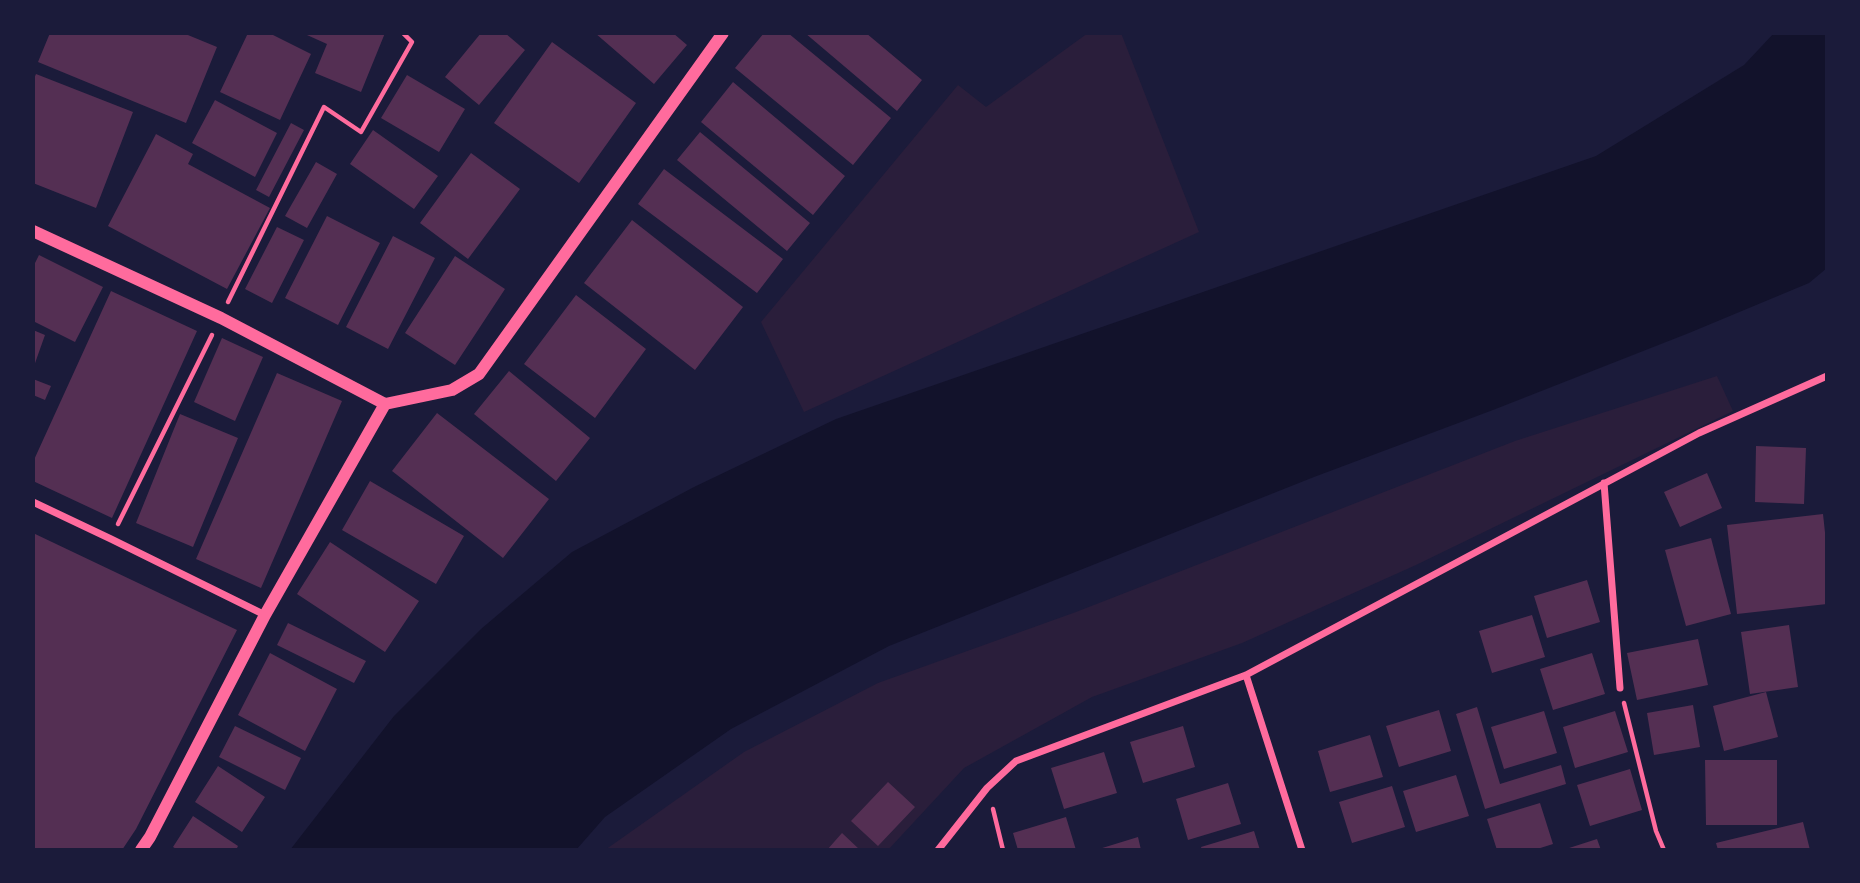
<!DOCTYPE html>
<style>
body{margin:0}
#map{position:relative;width:1860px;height:883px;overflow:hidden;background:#1b1b3a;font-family:"Asap Condensed",sans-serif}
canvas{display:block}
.frame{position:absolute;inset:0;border:35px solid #1b1b3a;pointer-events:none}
</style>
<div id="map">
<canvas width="1860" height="883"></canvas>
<div class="frame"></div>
</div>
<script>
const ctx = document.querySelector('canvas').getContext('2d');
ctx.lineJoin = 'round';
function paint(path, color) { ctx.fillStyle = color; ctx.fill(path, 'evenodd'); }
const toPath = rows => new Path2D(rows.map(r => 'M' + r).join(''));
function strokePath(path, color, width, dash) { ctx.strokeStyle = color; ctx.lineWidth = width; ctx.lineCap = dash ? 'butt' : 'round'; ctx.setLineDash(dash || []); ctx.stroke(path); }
paint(toPath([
 [1088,33,1121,33,1199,232,804,412,761,322,958,85,986,107],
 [1717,376,1733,411,1416,565,1242,643,1092,697,964,768,888,850,605,850,744,752,878,683,1076,612,1515,441]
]), '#2a1e3b');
paint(toPath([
 [1774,33,1827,33,1827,268,1809,283,1689,333,1493,410,1314,477,889,646,731,729,605,817,576,850,290,850,394,716,481,629,572,552,694,487,836,419,1596,156,1744,65]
]), '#12122b');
paint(toPath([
 [50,33,183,33,217,47,186,123,38,62],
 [248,33,269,33,311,54,280,120,220,92],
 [307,33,385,33,361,92,315,73,327,44,307,35],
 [481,33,505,33,525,50,479,105,445,77],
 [595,33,673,33,687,45,654,84],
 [764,33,788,33,891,118,853,165,735,68],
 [805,33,866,33,922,80,897,111],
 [552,42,636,103,579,183,494,123],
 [36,74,133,112,96,208,33,183,33,81],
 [407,75,465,109,439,152,381,118],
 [733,82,845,176,813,215,701,122],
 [215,100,277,133,255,177,192,143],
 [291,123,304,130,269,197,256,190],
 [373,130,438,176,414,209,350,164],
 [700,132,810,223,787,251,677,160],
 [156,134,193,154,188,164,270,208,227,289,108,226],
 [471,153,520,189,468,259,420,223],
 [316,162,337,174,307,228,285,216],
 [664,169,783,259,757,293,638,204],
 [327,216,380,243,338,325,285,298],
 [632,220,743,307,695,370,584,283],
 [277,227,304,240,272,303,245,289],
 [393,236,435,258,388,349,346,327],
 [39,255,103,287,75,342,33,321,33,267],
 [455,256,505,289,455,365,405,333],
 [111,291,197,331,112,518,33,481,33,462],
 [576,295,646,349,595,418,524,364],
 [33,330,45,335,34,366,33,366],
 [222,338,263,357,235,421,194,402],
 [509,371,590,438,556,481,474,414],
 [277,373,342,401,261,588,196,559],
 [33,379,51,386,45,400,33,395],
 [437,413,549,499,503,558,392,471],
 [180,414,238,438,193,547,136,523],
 [1756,446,1806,448,1804,504,1755,502],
 [1707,473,1722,508,1680,527,1664,492],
 [370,481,464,536,436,584,342,530],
 [1823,514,1827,551,1827,604,1737,614,1727,525],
 [33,533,237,630,136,829,122,850,33,850],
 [1711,538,1731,614,1686,626,1665,550],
 [330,542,419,601,385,652,297,594],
 [1587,580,1600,622,1547,638,1534,596],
 [1532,615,1545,657,1492,673,1479,631],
 [288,623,366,661,354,683,277,645],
 [1789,625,1798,687,1750,694,1741,632],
 [1698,639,1708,685,1637,700,1627,653],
 [270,653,337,689,305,751,238,715],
 [1592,653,1605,694,1553,710,1540,669],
 [1766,692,1778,737,1724,751,1713,706],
 [1693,705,1700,747,1654,755,1647,713],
 [1477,707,1500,784,1561,765,1566,784,1485,809,1456,714],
 [1439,710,1451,751,1399,767,1386,726],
 [1544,711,1557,753,1504,769,1491,727],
 [1615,711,1628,752,1575,768,1563,727],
 [235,726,301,758,285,790,219,757],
 [1183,726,1195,767,1143,783,1130,742],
 [1370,735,1383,777,1330,792,1318,751],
 [1104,752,1117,793,1064,809,1051,768],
 [1705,760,1777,760,1777,825,1706,825],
 [218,766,265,797,242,832,195,802],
 [1630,769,1642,810,1590,826,1577,785],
 [1456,775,1469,816,1416,832,1403,791],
 [888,782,915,807,878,846,851,821],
 [1228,783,1241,824,1188,840,1176,799],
 [1392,786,1405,827,1352,843,1339,802],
 [1540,803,1553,844,1534,850,1497,850,1487,819],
 [193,816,238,846,236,850,178,850,173,847],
 [1066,817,1076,850,1018,850,1013,833],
 [1803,822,1810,850,1718,850,1716,843],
 [1254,831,1260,850,1202,850,1201,847],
 [842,833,860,850,827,850],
 [1138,837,1141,850,1099,850,1099,849],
 [1597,839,1601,850,1566,850,1566,849]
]), '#542f53');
strokePath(toPath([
 [228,302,324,107,361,132,412,42,403,33],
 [118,524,212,335],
 [1624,703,1656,831,1664,850],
 [993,809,1003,850]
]), '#ff6b9d', 4.5);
strokePath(toPath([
 [1604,483,1620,688],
 [33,502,111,539,265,615],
 [1246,675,1302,850],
 [938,850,987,788,1016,761,1246,675,1699,433,1827,376]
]), '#ff6b9d', 7);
strokePath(toPath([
 [33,231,221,318,385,404],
 [385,404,452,390,479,374,723,33],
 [141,850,150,837,265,615,385,404]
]), '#ff6b9d', 12);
</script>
